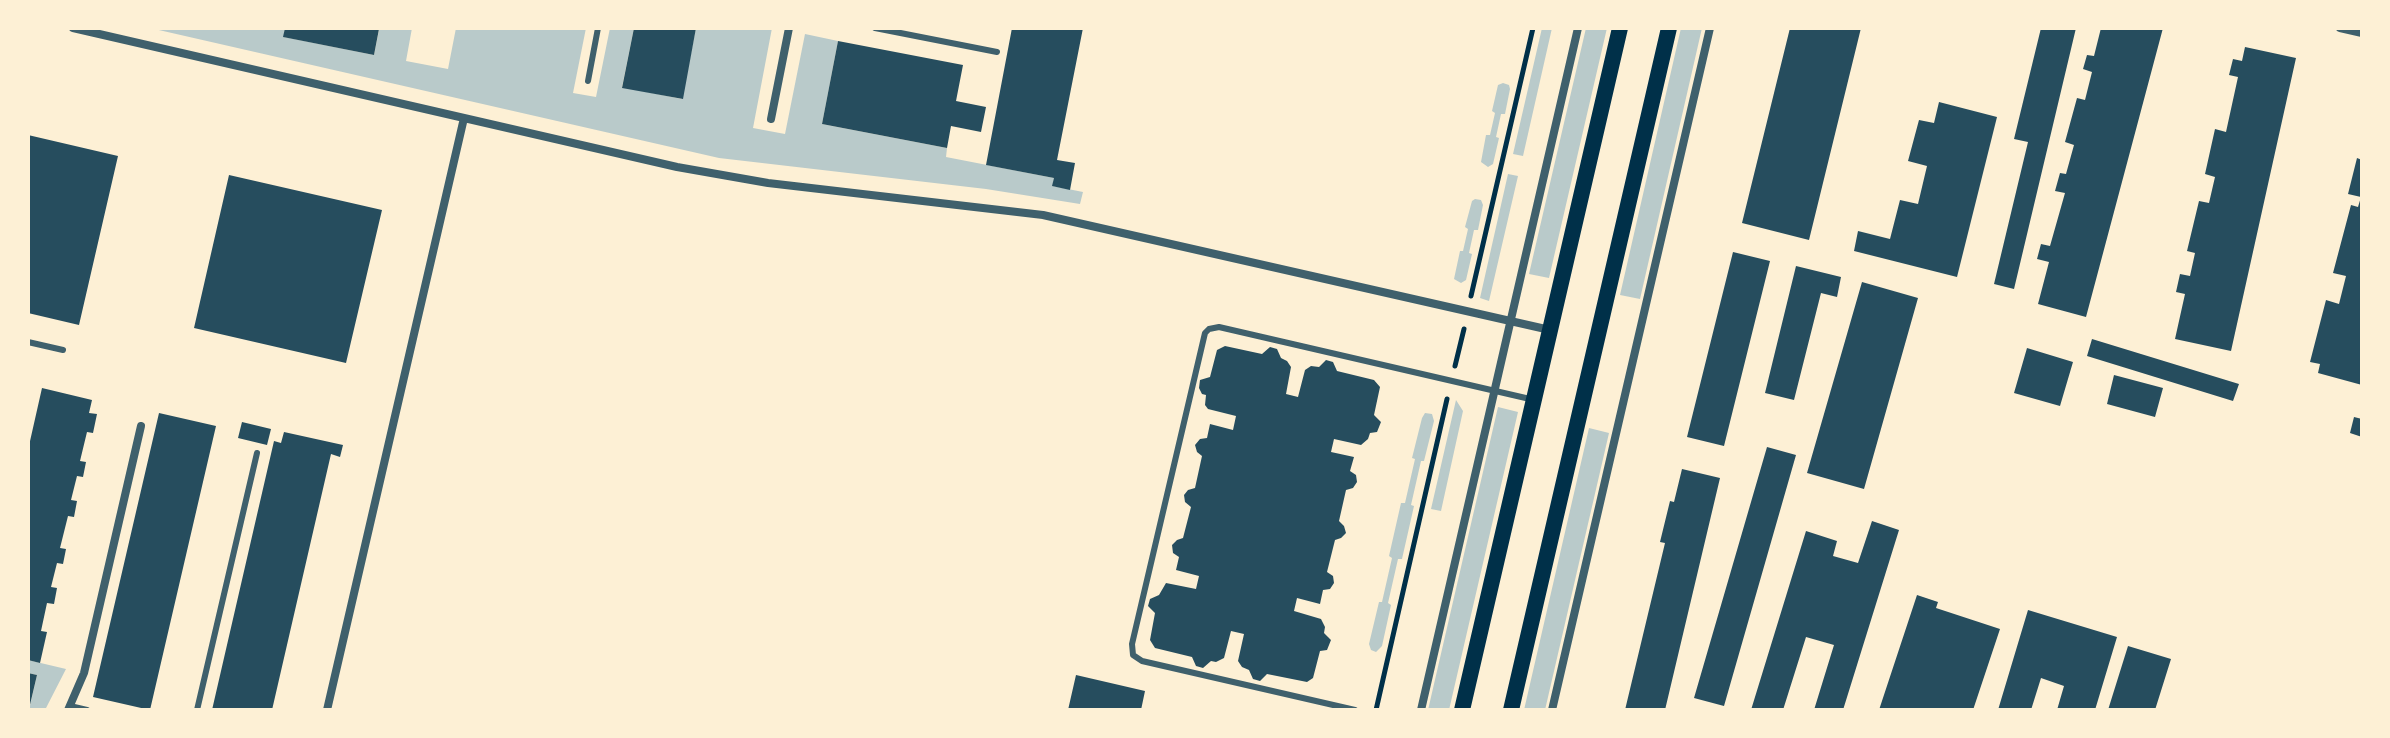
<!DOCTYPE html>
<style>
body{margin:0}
#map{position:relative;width:2390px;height:738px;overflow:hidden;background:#fdf0d5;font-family:"Work Sans",sans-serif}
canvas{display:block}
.frame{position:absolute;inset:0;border:30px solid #fdf0d5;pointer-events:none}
</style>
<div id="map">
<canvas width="2390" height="738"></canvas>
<div class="frame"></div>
</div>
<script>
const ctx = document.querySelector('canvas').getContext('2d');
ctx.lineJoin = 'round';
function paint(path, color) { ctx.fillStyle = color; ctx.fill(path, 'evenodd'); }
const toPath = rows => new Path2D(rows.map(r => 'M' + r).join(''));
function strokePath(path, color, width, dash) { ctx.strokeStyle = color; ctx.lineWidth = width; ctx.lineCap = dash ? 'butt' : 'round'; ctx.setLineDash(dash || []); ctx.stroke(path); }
paint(toPath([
 [150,28,245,30,245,28,285,28,284,37,374,55,379,30,373,28,412,28,406,61,448,69,456,28,586,28,573,93,596,97,610,28,634,28,622,87,682,99,696,28,772,28,753,128,785,134,805,34,838,41,822,124,947,148,946,157,1054,178,1053,186,1083,192,1080,204,986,189,719,158],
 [1542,28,1552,28,1523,156,1513,154],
 [1586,28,1607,28,1549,278,1529,274],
 [1681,28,1702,28,1640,299,1620,295],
 [1503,83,1509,85,1510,89,1505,114,1501,114,1496,137,1499,138,1493,164,1488,167,1481,162,1486,135,1490,135,1495,113,1492,111,1498,85],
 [1508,174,1518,176,1489,301,1480,298],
 [1475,199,1481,200,1483,205,1478,230,1474,230,1469,253,1472,254,1466,280,1461,283,1454,279,1460,251,1463,251,1468,229,1465,227,1472,201],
 [1456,400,1463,411,1441,511,1431,509],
 [1498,407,1518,412,1449,710,1428,710],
 [1425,413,1432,414,1434,421,1424,461,1421,461,1411,505,1414,506,1402,559,1398,559,1388,603,1391,605,1382,646,1376,652,1371,650,1369,644,1379,602,1382,602,1392,558,1389,556,1401,503,1405,503,1415,459,1412,458,1422,418],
 [1589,428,1609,433,1545,710,1524,710],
 [28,660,66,669,45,710,29,710,37,675,28,673]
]), '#b9caca');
paint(toPath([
 [285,28,373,28,379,29,374,55,283,37],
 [634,28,696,28,683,99,622,88],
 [1012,28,1083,28,1057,160,1075,163,1070,190,1052,186,1054,178,986,165],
 [1790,28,1861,28,1809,240,1742,223],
 [2041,28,2076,28,2014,289,1994,284,2028,142,2014,139],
 [2101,28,2163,28,2086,317,2038,304,2049,262,2037,259,2041,244,2050,246,2065,193,2055,191,2060,173,2066,174,2074,145,2065,142,2077,98,2085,100,2092,72,2083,69,2087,55,2094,56],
 [838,41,963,65,956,101,986,107,981,132,951,126,947,148,822,124],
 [2245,47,2296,58,2231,351,2175,339,2185,294,2176,292,2180,274,2190,276,2195,253,2187,251,2199,201,2209,203,2215,177,2205,174,2215,129,2226,132,2238,77,2229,75,2233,59,2242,61],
 [1939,102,1997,117,1957,277,1854,251,1858,231,1890,239,1900,200,1918,204,1927,166,1908,161,1919,120,1934,123],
 [28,135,118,156,79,325,28,313],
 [2357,158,2362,160,2362,385,2318,373,2320,364,2310,362,2326,300,2339,304,2346,276,2333,273,2351,205,2358,207,2361,197,2348,194],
 [229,175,382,210,346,363,194,328],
 [1733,252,1770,261,1724,446,1687,437],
 [1796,266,1841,277,1837,297,1821,293,1794,400,1765,393],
 [1862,282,1918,298,1864,489,1807,473],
 [2092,339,2239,384,2233,401,2087,356],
 [1225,346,1262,354,1270,347,1277,349,1281,358,1287,361,1291,367,1286,394,1298,397,1305,370,1311,366,1319,367,1326,360,1333,362,1337,371,1374,380,1380,387,1374,415,1381,422,1377,432,1370,433,1368,439,1361,445,1334,439,1331,452,1354,457,1350,471,1356,475,1357,482,1353,488,1346,490,1339,521,1344,526,1346,533,1341,538,1335,540,1327,572,1333,576,1334,583,1330,589,1323,590,1320,604,1297,598,1294,611,1321,619,1325,627,1324,633,1331,640,1327,650,1320,651,1313,678,1307,682,1267,674,1260,681,1253,679,1249,670,1242,667,1238,661,1244,634,1231,631,1224,658,1216,662,1211,661,1203,668,1196,666,1192,657,1155,648,1150,640,1155,613,1148,606,1150,599,1159,595,1166,583,1196,589,1199,576,1176,570,1179,557,1173,553,1172,545,1177,540,1183,538,1191,507,1185,502,1184,495,1188,490,1195,488,1202,456,1197,452,1195,445,1200,439,1207,438,1210,424,1233,430,1236,416,1208,409,1205,405,1206,395,1202,394,1199,388,1200,380,1210,377,1217,350],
 [2027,348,2073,362,2060,406,2014,393],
 [2114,375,2163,388,2155,417,2107,404],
 [42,388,92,400,89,413,97,414,93,433,87,432,80,461,86,462,83,477,77,476,71,500,77,501,74,517,68,516,60,548,66,549,63,564,57,563,51,587,57,588,54,604,47,603,41,631,47,632,40,663,28,660,28,450],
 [159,413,216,426,150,710,93,697],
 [2354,417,2362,419,2362,437,2350,433],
 [242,422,271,429,267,445,238,438],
 [284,432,343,445,340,457,331,454,272,710,212,710,274,441,281,443],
 [1767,447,1796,455,1724,706,1694,698],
 [1682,469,1720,478,1665,710,1625,710,1665,543,1660,542,1670,501,1674,502],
 [1872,521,1899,530,1843,710,1814,710,1834,645,1806,637,1783,710,1751,710,1806,531,1837,541,1833,556,1858,563],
 [1917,595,1938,602,1936,608,2000,629,1973,710,1879,710],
 [2028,610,2117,637,2095,710,2057,710,2064,686,2041,678,2031,710,1998,710],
 [2128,646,2171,659,2155,710,2108,710],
 [28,673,37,675,29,709,28,709],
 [1076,675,1145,691,1141,710,1068,710]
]), '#264d5e');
strokePath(toPath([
 [1471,296,1533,28],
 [1455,366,1464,329],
 [1376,710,1447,399]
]), '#003049', 5);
strokePath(toPath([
 [875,28,997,52],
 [588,81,598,28],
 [28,342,63,350],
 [70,706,87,710],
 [197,710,257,453],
 [1355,710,1142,661,1133,655,1132,644,1205,333,1209,329,1219,327,1530,399]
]), '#3f606c', 6);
strokePath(toPath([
 [73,28,677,167,768,183,1043,215,1550,330],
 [2340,28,2362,33],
 [771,119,789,28],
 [68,710,84,673,141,426],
 [327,710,464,118],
 [1421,710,1578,28],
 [1552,710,1710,28]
]), '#3f606c', 8);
strokePath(toPath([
 [1462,710,1620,28],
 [1511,710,1669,28]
]), '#003049', 16);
</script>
